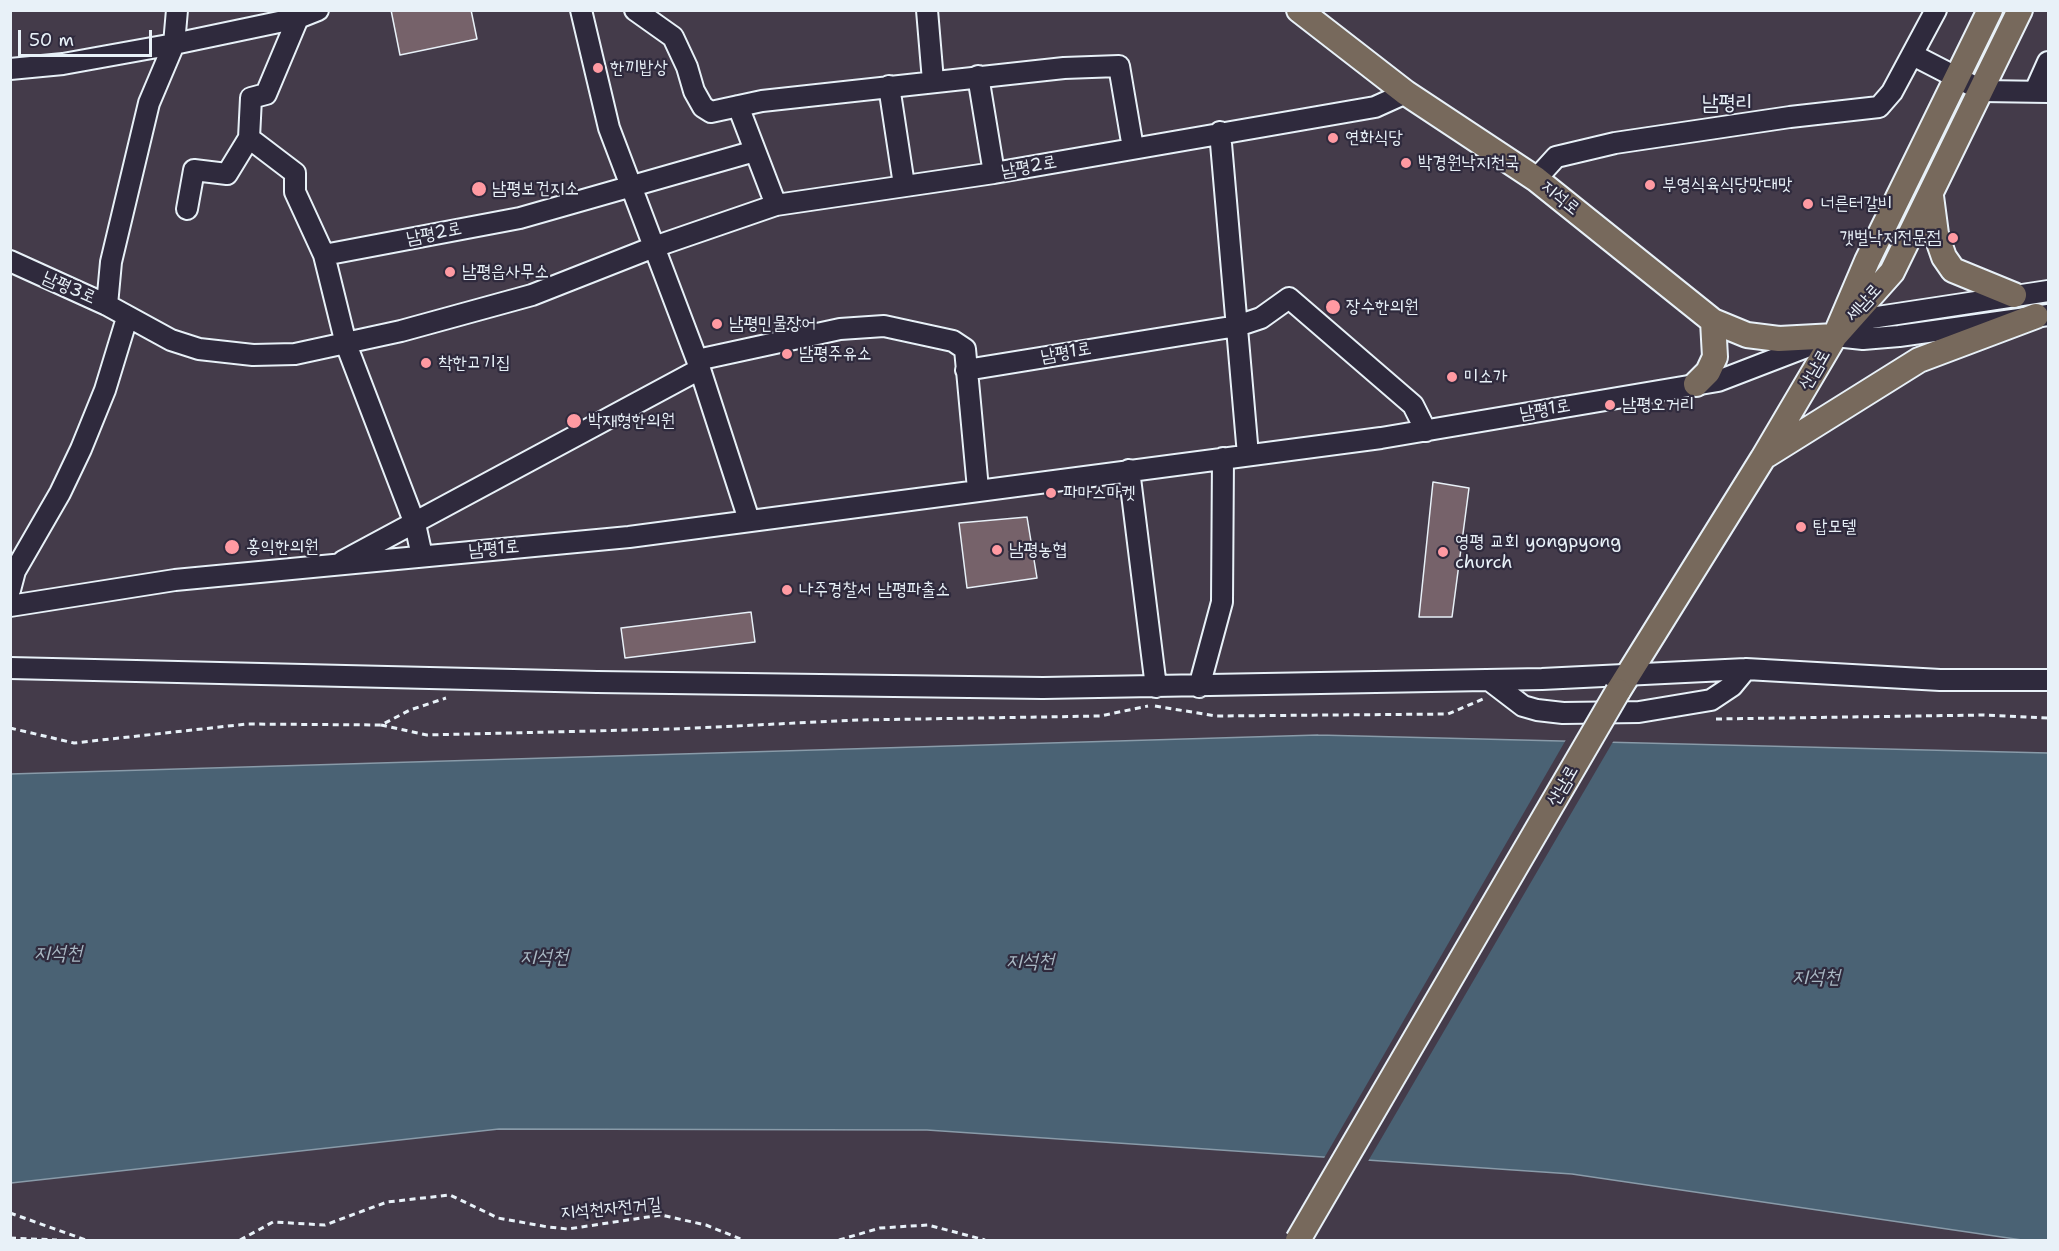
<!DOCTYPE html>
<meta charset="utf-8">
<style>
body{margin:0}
#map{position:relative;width:2059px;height:1251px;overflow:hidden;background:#443b4a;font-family:"Shantell Sans",sans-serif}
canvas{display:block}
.frame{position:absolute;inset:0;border:12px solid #e8f1f8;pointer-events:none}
.scale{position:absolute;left:18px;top:30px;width:134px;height:27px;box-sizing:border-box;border:3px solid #e8f1f8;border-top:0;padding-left:8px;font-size:18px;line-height:21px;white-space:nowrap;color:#e8f1f8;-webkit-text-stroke:4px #2f2a3d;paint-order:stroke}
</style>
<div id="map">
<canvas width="2059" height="1251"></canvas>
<div class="frame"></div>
<div class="scale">50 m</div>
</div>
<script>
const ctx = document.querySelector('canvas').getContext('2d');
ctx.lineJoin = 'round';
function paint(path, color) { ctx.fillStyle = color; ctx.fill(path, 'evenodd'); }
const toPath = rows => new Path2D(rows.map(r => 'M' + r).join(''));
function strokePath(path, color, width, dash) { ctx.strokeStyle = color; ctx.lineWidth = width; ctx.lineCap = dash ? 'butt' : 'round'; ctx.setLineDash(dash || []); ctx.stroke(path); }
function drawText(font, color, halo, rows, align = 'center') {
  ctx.font = font + ' "Shantell Sans","Poor Story",sans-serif'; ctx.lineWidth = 4.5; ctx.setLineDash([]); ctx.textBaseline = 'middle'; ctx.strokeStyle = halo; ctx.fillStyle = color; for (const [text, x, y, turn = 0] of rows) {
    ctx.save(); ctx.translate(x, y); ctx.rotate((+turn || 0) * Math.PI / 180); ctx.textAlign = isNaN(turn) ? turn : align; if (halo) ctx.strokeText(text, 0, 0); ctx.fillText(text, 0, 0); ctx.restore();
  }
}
const water = toPath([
 [1318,735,2048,753,2048,1240,2022,1240,1572,1174,927,1130,499,1129,11,1183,10,774,1318,735]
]);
paint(water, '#4a6274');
strokePath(water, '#899ba9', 1.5);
paint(toPath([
 [1567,738,1614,740,1367,1163,1323,1160]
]), '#443b4a');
const building = toPath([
 [391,10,471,10,477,39,400,55,391,10],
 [1433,482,1469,488,1452,617,1419,617,1433,482],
 [1027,517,1037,578,967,588,959,523,1027,517],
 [751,612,755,642,625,658,621,628,751,612]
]);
paint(building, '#76626a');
strokePath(building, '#e8f1f8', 1.5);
const minor = toPath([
 [581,10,609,128,697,360,749,520],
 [635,10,673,37,687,67,694,91,703,107,711,112,762,101,1064,68,1119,66,1133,148],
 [927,10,933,81],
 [298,18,266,94,251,98,249,138,295,173,295,192,324,255],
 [1913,55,1983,91,2048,92],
 [10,69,63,64,174,44,298,18,318,10],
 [978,76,994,173],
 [889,86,904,185],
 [2035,91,2048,62],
 [738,106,776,205],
 [1220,132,1248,455],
 [1536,179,1556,157,1615,143,1790,117,1879,107,1892,92,1936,10],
 [187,209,194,170,227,174,249,138],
 [10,261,107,305,171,340,199,349,253,355,295,354,401,331,532,295,654,247,776,205,994,173,1375,107,1406,93],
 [107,305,111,262,149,103,174,44,177,10],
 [1835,336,1863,339,1899,336,2048,315],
 [697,360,840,329,884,326,953,341,965,349,978,489],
 [966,370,1237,326,1261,318,1289,298,1413,405,1426,431],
 [1129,470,1156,687],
 [422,556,415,524,346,344,324,255,520,218,755,151],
 [343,561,700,369],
 [10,590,15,571,60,493,81,449,105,390,127,318],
 [10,606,175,580,629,537,1381,438,1718,381,1835,336,1871,318,2048,291],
 [10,668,597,682,1043,688,1542,679,1746,669,1940,680,2048,680],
 [1489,680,1523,706,1537,710,1563,713,1639,712,1711,700,1732,686,1746,669],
 [1199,687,1222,602,1223,458]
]);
const major = toPath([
 [1299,10,1406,93,1536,179,1713,321,1747,335,1779,339,1835,336],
 [1990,10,1867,261,1835,336,1892,272,2020,10],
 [1931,196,1936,234,1944,257,1953,270,2014,295],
 [1696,384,1708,372,1715,357,1713,321],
 [1767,455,1919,360,2036,316],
 [1618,691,1763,458,1835,336]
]);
strokePath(minor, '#e8f1f8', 24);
strokePath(major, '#e8f1f8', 28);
strokePath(toPath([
 [1155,706,1216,716,1448,714,1483,699],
 [1716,719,1983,715,2048,718],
 [381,725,427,735,673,729,859,720,1100,716,1148,706],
 [10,728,74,743,247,724,381,725,410,710,446,698],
 [10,1213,86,1240],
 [10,1238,57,1240],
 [240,1240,273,1222,325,1225,387,1202,450,1195,498,1218,548,1227,568,1229,661,1215,706,1225,743,1240],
 [839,1240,880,1228,928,1225,985,1240]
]), '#e8f1f8', 3, [6, 4.5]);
strokePath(minor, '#2f2a3d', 20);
strokePath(major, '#77695c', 24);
const majorBridge = toPath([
 [1298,1240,1618,691]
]);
strokePath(majorBridge, '#e8f1f8', 28, []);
strokePath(majorBridge, '#77695c', 24);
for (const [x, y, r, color] of [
 [598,68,6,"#ff9aa2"],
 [1333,138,6,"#ff9aa2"],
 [1406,163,6,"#ff9aa2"],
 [1650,185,6,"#ff9aa2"],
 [479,189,8,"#ff9aa2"],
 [1808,204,6,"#ff9aa2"],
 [1953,238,6,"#ff9aa2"],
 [450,272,6,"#ff9aa2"],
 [1333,307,8,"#ff9aa2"],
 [717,324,6,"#ff9aa2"],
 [787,354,6,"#ff9aa2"],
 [426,363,6,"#ff9aa2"],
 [1452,377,6,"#ff9aa2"],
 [1610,405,6,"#ff9aa2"],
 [574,421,8,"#ff9aa2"],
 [1051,493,6,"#ff9aa2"],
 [1801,527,6,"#ff9aa2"],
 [232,547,8,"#ff9aa2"],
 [997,550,6,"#ff9aa2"],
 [1443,552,6,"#ff9aa2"],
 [787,590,6,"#ff9aa2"]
]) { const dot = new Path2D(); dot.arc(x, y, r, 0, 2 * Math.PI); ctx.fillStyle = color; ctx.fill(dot); strokePath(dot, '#2f2a3d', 2); }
drawText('18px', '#e8f1f8', '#2f2a3d', [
 ["한끼밥상",610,68],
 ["연화식당",1345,138],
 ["박경원낙지천국",1418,163],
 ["부영식육식당맛대맛",1662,185],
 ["남평보건지소",492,189],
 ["너른터갈비",1820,204],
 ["갯벌낙지전문점",1941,238,"right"],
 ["남평읍사무소",462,272],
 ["장수한의원",1346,307],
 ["남평민물장어",729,324],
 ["남평주유소",799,354],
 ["착한고기집",438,363],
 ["미소가",1464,377],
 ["남평오거리",1622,405],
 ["박재형한의원",588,421],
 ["파마스마켓",1063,493],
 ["탑모텔",1813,527],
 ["영평 교회 yongpyong",1455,542],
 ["church",1455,563],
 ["홍익한의원",246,547],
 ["남평농협",1009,550],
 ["나주경찰서 남평파출소",799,590]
], 'left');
drawText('18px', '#e8f1f8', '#2f2a3d', [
 ["남평2로",1029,167,-10],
 ["지석로",1560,198,39],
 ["남평2로",434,234,-11],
 ["남평3로",69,288,24],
 ["세남로",1864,303,-48],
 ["남평1로",1066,353,-10],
 ["산남로",1815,370,-60],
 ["남평1로",1545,410,-10],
 ["남평1로",494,549,-5],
 ["산남로",1563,786,-60],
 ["지석천자전거길",611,1209,-5]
]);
drawText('italic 20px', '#a9b8c3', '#2f2a3d', [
 ["지석천",58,954],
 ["지석천",544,958],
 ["지석천",1030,962],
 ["지석천",1816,978]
]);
drawText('21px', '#e8f1f8', '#2f2a3d', [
 ["남평리",1727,104]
]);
</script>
